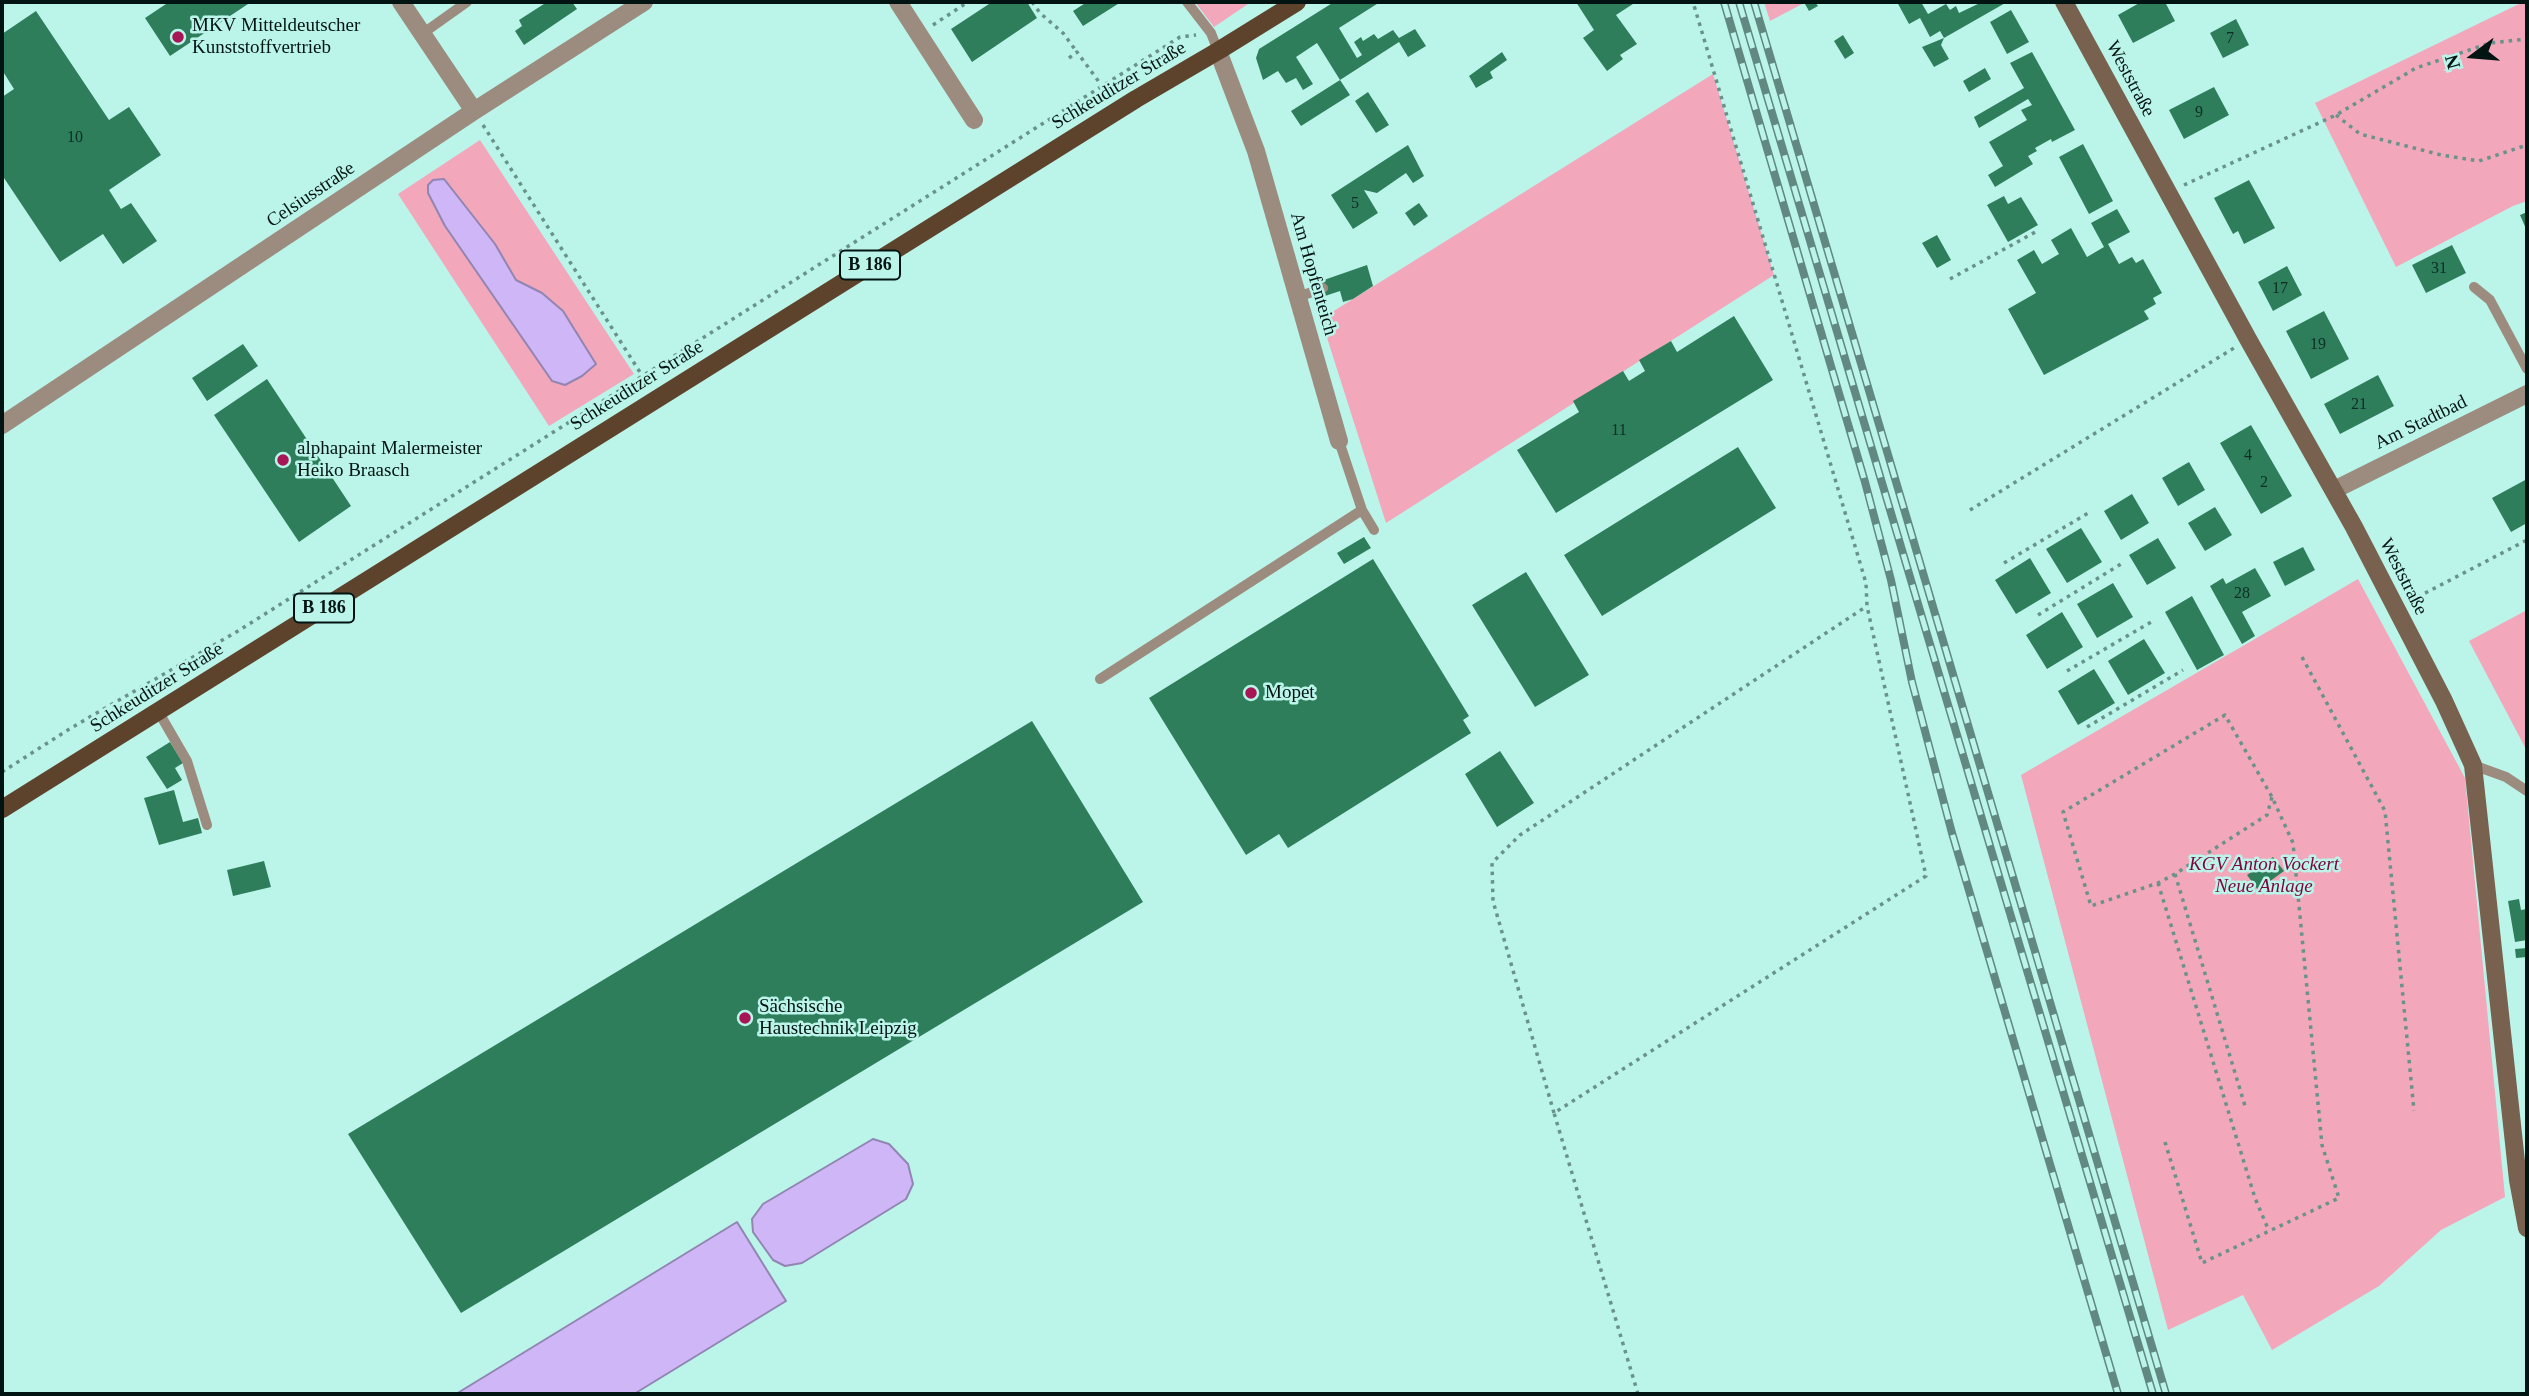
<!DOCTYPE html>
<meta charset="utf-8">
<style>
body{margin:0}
#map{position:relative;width:2529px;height:1396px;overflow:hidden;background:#bbf5ea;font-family:Georgia,serif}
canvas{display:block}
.frame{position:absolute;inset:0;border:4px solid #011411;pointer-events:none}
.north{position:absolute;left:2438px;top:21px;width:70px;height:70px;-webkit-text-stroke:5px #bbf5ea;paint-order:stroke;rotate:254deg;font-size:19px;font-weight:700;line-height:28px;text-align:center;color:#011411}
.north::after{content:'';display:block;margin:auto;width:24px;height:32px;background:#011411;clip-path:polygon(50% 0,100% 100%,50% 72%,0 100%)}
</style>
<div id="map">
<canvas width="2529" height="1396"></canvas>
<div class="frame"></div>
<div class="north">N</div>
</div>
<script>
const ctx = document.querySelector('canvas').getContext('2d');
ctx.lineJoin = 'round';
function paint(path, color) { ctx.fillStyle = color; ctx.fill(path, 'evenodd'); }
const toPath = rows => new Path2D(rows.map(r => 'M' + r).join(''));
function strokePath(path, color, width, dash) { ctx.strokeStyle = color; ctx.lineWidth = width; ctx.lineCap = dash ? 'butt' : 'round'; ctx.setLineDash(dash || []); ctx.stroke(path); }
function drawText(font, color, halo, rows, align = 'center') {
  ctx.font = font + ' Georgia,serif'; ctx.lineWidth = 5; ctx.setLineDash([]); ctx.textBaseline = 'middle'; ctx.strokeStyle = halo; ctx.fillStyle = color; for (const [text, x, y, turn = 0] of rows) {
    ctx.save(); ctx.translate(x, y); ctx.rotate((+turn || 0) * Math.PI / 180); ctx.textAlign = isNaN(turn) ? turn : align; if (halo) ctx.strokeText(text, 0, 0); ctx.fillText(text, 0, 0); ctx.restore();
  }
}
paint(toPath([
 [1195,2,1251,2,1214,27],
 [1764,2,1806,2,1770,21],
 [2523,2,2527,2,2527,201,2513,206,2396,267,2315,103],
 [1713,74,1774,275,1386,523,1321,319],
 [480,140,634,374,549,426,398,194],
 [2358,579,2465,778,2505,1197,2441,1230,2379,1286,2272,1350,2243,1295,2168,1330,2021,775],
 [2527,610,2527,751,2469,641]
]), '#f3a7bb');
const water = toPath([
 [444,179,495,244,516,280,542,293,563,311,596,364,582,376,565,385,552,381,445,226,428,193,428,185,433,180,444,179],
 [873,1139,889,1144,908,1164,913,1184,906,1199,802,1263,785,1266,773,1260,753,1232,752,1219,763,1204,873,1139],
 [737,1222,786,1301,634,1394,456,1394,737,1222]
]);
paint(water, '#cfb6f7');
strokePath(water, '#9185b2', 2);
paint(toPath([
 [169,2,251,2,170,56,145,18],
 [547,2,572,2,577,9,524,45,515,31,522,26,519,20],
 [992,2,1027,2,1037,18,972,62,951,29],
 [1087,2,1121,2,1083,26,1073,11],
 [1334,2,1380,2,1339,28,1357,58,1362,55,1354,42,1361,37,1363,41,1374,34,1378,39,1393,30,1399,38,1415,29,1426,46,1408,57,1399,42,1340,80,1317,43,1296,57,1313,84,1303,90,1296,78,1286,83,1278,71,1263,80,1256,58,1259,49],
 [1576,2,1636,2,1616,15,1637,44,1620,55,1623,59,1607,71,1583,38,1594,30],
 [1809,2,1815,2,1818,6,1809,11,1805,4],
 [1897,2,1921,2,1928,14,1946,4,1950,10,1956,6,1959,13,1982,2,2007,2,1944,38,1941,45,1949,59,1934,67,1922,47,1944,38,1940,31,1930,37,1920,18,1909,24],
 [2141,2,2165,2,2175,21,2133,43,2118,15],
 [2011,10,2029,42,2007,54,1990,22],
 [36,11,109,120,129,107,161,155,109,190,121,209,131,203,157,241,123,264,103,234,60,262,2,175,2,97,14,89,2,70,2,34],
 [2236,19,2249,45,2223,58,2210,33],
 [1843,35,1854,53,1845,59,1834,41],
 [1502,52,1507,60,1490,72,1493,78,1476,88,1469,76],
 [2032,52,2075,130,2052,142,2051,139,2035,148,2037,151,2028,156,2033,164,1995,187,1988,175,2003,166,1989,142,2027,120,2021,110,2032,105,2028,99,1979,128,1974,117,2024,88,2010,63],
 [1985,68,1991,79,1969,92,1963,81],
 [1340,80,1350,95,1301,126,1291,111],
 [2214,87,2229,115,2184,139,2169,110],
 [1368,92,1389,125,1376,133,1355,101],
 [2083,144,2113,201,2089,214,2059,157],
 [1408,145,1424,176,1413,183,1406,173,1377,193,1364,190,1378,213,1353,229,1331,195],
 [2249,180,2275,228,2244,244,2238,231,2233,234,2214,198],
 [2004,196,2008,204,2021,197,2038,225,2008,242,1987,205],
 [1419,203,1428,216,1414,226,1405,213],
 [2117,209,2130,232,2108,244,2119,264,2132,257,2136,263,2143,259,2162,293,2153,298,2156,304,2144,311,2149,319,2044,375,2008,309,2036,293,2017,260,2034,250,2042,264,2059,254,2051,240,2071,228,2087,257,2104,247,2091,223],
 [2527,212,2527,231,2520,215],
 [1937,235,1951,260,1937,268,1922,243],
 [2452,245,2466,273,2426,293,2412,265],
 [1367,265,1373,286,1353,299,1343,302,1340,291,1325,296,1321,281],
 [2287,266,2302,295,2273,311,2258,282],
 [2324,311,2349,359,2311,379,2286,331],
 [1734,316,1773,380,1556,513,1517,450,1579,412,1573,401,1623,371,1629,381,1645,371,1639,360,1671,341,1677,352],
 [243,344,258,366,207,401,192,378],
 [2378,375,2394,406,2340,434,2324,404],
 [267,379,351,506,299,542,214,415],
 [2251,425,2292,496,2261,514,2220,443],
 [1738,447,1776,508,1602,616,1564,555],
 [2189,462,2205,490,2178,506,2162,478],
 [2527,479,2527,523,2511,532,2492,498],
 [2132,494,2149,523,2121,540,2104,511],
 [2215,507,2232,535,2205,551,2188,523],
 [2081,528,2102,562,2067,583,2046,549],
 [1364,537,1371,548,1344,564,1337,553],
 [2158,538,2176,568,2147,585,2129,555],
 [2303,547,2315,570,2285,586,2273,562],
 [2030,558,2051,593,2016,614,1995,580],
 [1373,559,1469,716,1463,720,1471,733,1288,848,1279,834,1246,855,1149,698],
 [2255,568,2271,596,2242,612,2255,636,2242,644,2210,586,2223,578,2226,584],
 [1526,572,1589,675,1535,707,1472,605],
 [2113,583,2133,617,2097,638,2077,604],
 [2192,596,2224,655,2197,670,2165,612],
 [2062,612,2083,647,2047,669,2026,635],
 [2144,639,2165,673,2128,695,2108,661],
 [2094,669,2115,703,2078,725,2058,691],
 [1032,721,1143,902,461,1313,348,1134],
 [170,742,183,763,175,768,182,780,167,789,146,757],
 [1500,751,1534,803,1497,827,1465,774],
 [174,790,183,822,198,818,202,833,159,845,144,798],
 [2273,857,2284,871,2258,890,2247,875],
 [264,861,271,887,233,896,227,870],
 [2519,899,2521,910,2527,909,2527,940,2515,942,2508,901],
 [2527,948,2527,957,2516,958,2515,949]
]), '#2e7e5c');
strokePath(toPath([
 [1032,2,1040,13,1063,33,1077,52],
 [933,25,968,2],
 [1069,58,1077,52,1102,86],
 [2336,115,2360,134,2441,155,2479,161,2527,145],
 [483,125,643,377],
 [2184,185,2336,115,2416,68,2490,43,2527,39],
 [1950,279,2039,230],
 [1970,510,2234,348],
 [2526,555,2527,554],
 [2004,563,2090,512],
 [2410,601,2527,540],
 [2038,615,2121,564],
 [2302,657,2385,811,2414,1111],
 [2067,671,2153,621],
 [2087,727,2183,670],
 [2,772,71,728,238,631,1180,37,1196,35],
 [2175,874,2245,1106],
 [2158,883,2255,1198,2269,1231],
 [1554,1113,1493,901,1492,863,1520,835,1867,606],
 [2165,1142,2202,1263,2339,1198,2322,1145,2293,843,2272,797,2225,715,2063,812,2091,906,2158,883,2175,874,2267,815,2272,797],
 [1638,1394,1554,1113,1926,876,1867,606,1866,583,1693,2]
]), '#69928a', 3.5, [3.5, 5]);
strokePath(toPath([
 [1187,2,1211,33,1218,51],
 [422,34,467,2],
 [2474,287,2490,300,2527,369],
 [1298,297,1323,288],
 [1339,441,1362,510,1374,530],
 [1100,679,1362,510],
 [158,711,187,761,207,825],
 [2473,765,2506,777,2527,791]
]), '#9c8c7f', 10);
strokePath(toPath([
 [401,2,474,111],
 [898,2,974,120],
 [1218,51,1256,151,1339,441],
 [2,425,474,111,644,2],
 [2334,490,2527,394]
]), '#9c8c7f', 18);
strokePath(toPath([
 [2064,2,2248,339,2354,527,2444,701,2473,765,2518,1180,2527,1228]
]), '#78624f', 18);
strokePath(toPath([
 [2,809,1136,99,1218,51,1297,2]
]), '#5e432c', 18);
const rail = toPath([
 [1724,2,1865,482,1891,580,1912,682,1952,833,2118,1394],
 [1739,2,2153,1394],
 [1754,2,2166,1394]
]);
strokePath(rail, '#618881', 8);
strokePath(rail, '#bbf5ea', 5, [16]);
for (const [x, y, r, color] of [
 [178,37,7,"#a71755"],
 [283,460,7,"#a71755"],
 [1251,693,7,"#a71755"],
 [745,1018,7,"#a71755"]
]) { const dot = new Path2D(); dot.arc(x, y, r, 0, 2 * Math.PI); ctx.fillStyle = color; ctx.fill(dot); strokePath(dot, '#bbf5ea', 2.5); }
drawText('16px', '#0c2e24', null, [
 ["7",2230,39],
 ["9",2199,113],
 ["10",75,138],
 ["5",1355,204],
 ["31",2439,269],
 ["17",2280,289],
 ["19",2318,345],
 ["21",2359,405],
 ["11",1619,431],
 ["4",2248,456],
 ["2",2264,483],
 ["28",2242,594]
]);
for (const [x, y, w] of [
 [870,265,60],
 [324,608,60]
]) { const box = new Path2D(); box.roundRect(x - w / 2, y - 14.5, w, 29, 5); ctx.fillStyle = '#bbf5ea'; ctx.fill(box); strokePath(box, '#011411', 2); }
drawText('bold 18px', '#011411', null, [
 ["B 186",870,265],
 ["B 186",324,608]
]);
drawText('19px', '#011411', '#bbf5ea', [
 ["MKV Mitteldeutscher",192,26],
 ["Kunststoffvertrieb",192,48],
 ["alphapaint Malermeister",297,449],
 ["Heiko Braasch",297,471],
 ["Mopet",1265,693],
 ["Sächsische",759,1007],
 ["Haustechnik Leipzig",759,1029]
], 'left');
drawText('19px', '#011411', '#bbf5ea', [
 ["Weststraße",2130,79,62],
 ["Schkeuditzer Straße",1119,86,-31],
 ["Celsiusstraße",311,195,-34],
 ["Am Hopfenteich",1313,274,74],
 ["Schkeuditzer Straße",637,386,-32],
 ["Am Stadtbad",2421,423,-26],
 ["Weststraße",2403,577,63],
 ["Schkeuditzer Straße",157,688,-32]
]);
drawText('italic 19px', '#7c053c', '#bbf5ea', [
 ["KGV Anton Vockert",2264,865],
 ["Neue Anlage",2264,887]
]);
</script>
